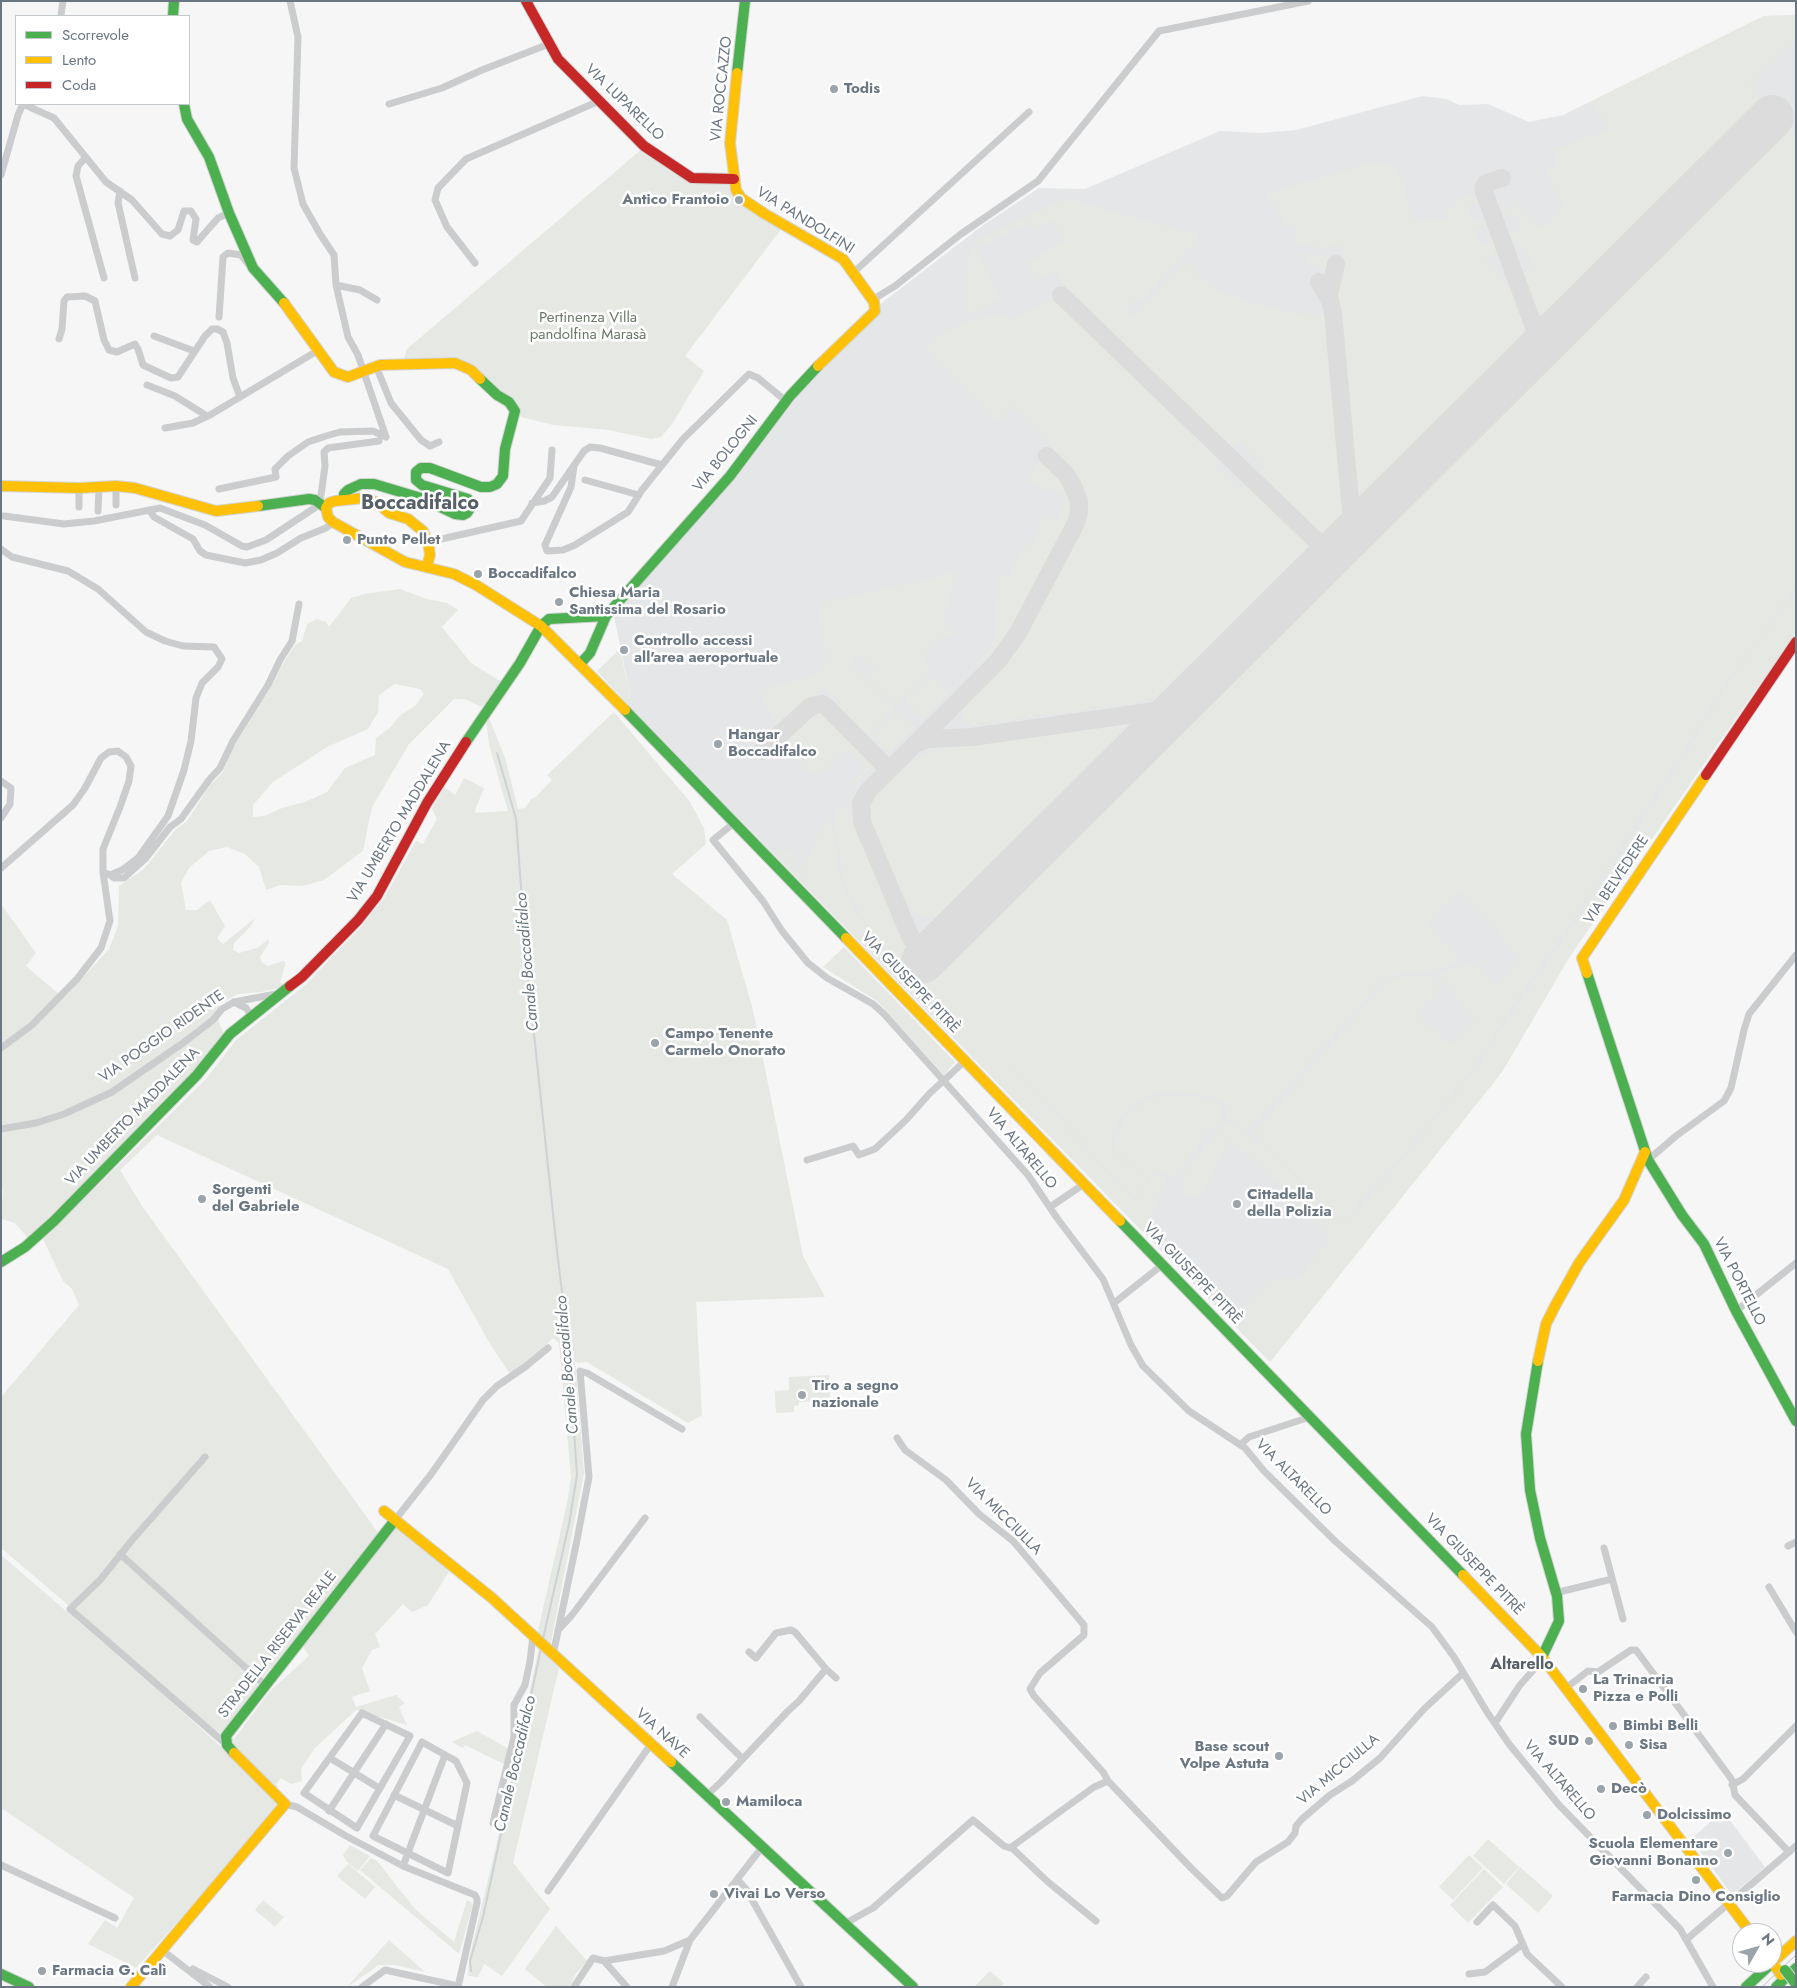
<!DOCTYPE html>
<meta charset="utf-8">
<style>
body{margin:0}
#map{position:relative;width:1797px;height:1988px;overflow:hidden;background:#f6f6f6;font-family:Jost,sans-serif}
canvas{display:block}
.frame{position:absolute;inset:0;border:2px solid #6a7682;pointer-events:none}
.legend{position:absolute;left:15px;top:15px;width:175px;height:90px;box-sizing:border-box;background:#fff;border:1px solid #c3c8cd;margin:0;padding:6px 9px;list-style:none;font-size:15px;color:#6a7682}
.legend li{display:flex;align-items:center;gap:10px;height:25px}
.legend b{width:25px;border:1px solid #c3c8cd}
.north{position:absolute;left:1732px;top:1923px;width:50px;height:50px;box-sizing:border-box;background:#fff;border:1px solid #c3c8cd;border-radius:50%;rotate:52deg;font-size:14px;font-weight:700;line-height:20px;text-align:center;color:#6a7682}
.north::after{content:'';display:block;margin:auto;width:18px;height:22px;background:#9ba3ab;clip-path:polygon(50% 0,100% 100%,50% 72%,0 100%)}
</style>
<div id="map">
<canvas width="1797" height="1988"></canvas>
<div class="frame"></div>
<ul class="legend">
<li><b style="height:6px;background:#4caf50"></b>Scorrevole</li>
<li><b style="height:6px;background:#ffc107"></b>Lento</li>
<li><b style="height:6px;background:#c62828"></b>Coda</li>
</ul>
<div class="north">N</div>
</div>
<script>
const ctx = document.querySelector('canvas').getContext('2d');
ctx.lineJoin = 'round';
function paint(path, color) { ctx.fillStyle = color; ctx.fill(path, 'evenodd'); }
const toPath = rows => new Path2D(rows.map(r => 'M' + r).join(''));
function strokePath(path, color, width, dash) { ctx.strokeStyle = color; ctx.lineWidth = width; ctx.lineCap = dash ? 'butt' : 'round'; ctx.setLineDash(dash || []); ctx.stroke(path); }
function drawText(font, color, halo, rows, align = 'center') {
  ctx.font = font + ' Jost,sans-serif'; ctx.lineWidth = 5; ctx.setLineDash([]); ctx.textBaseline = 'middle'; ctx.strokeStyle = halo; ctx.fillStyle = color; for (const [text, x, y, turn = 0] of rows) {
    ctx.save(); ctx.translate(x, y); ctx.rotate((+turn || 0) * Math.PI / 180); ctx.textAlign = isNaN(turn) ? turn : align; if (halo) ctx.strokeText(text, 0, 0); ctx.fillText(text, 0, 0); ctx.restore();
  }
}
paint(toPath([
 [1796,15,1796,632,1570,956,1502,1072,1270,1362,633,710,613,611,801,388,879,305,982,226,1039,188,1085,189,1220,131,1261,133,1296,130,1422,96,1446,99,1459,105,1488,104,1529,122,1563,115,1764,16],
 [1723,1811,1765,1867,1732,1895,1691,1839]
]), '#e5e6e7');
paint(toPath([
 [1796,15,1796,40,1749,86,1761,100,1548,312,1543,315,1536,312,1522,275,1535,262,1510,237,1508,238,1506,233,1513,234,1517,232,1520,227,1520,221,1516,216,1509,215,1502,221,1497,210,1502,212,1508,210,1513,204,1512,199,1520,204,1542,229,1560,210,1558,208,1563,206,1564,203,1554,190,1546,168,1555,167,1558,164,1558,151,1549,148,1567,145,1609,129,1592,101,1764,16],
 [1788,126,1796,134,1796,586,1758,640,1726,682,1677,761,1562,935,1509,1010,1479,1060,1396,1163,1365,1194,1346,1220,1327,1207,1274,1152,1259,1141,1256,1131,1387,981,1408,976,1424,975,1429,976,1441,987,1416,1013,1450,1045,1475,1018,1456,1000,1459,997,1435,975,1467,963,1471,967,1478,966,1488,956,1491,959,1480,969,1496,985,1521,960,1506,944,1504,938,1458,891,1425,924,1463,961,1429,972,1407,972,1383,979,1247,1132,1228,1118,1225,1107,1222,1102,1207,1095,1162,1092,1150,1095,1128,1109,1122,1116,1115,1130,1112,1137,1112,1146,1113,1153,1148,1178,1136,1198,1092,1153,1062,1117,960,1023,873,933,859,912,848,891,842,869,837,840,835,821,837,811,843,805,846,806,903,944,936,977],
 [642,149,676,173,724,181,730,186,735,198,740,204,782,228,685,356,704,371,672,424,661,437,651,439,609,430,553,425,521,417,514,398,497,389,471,365,459,358,444,357,404,360,407,349],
 [1379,162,1392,167,1401,179,1413,221,1447,219,1447,210,1455,207,1454,201,1478,193,1482,204,1475,203,1470,205,1467,210,1468,216,1472,220,1477,222,1482,220,1486,215,1490,226,1479,227,1476,231,1476,238,1480,243,1486,244,1492,241,1494,237,1498,248,1485,262,1510,287,1512,285,1526,326,1521,339,1365,496,1360,497,1358,495,1340,321,1335,292,1340,263,1346,257,1346,252,1338,245,1332,246,1328,249,1294,243,1296,227,1285,225,1267,194,1371,163],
 [1072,200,1197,235,1197,239,1144,297,1128,305,1126,308,1133,316,1135,317,1138,313,1185,260,1200,278,1216,289,1243,300,1298,314,1321,313,1328,315,1349,506,1346,514,1325,535,1322,536,1316,533,1256,475,1264,466,1239,442,1234,447,1228,448,1070,298,1056,270,1036,280,1026,261,1033,257,1036,260,1041,257,1039,254,1064,241,1053,220,1035,229,1032,221,977,248,977,250,999,298,975,314,969,313,967,309,969,258,972,245,979,240,1061,201],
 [1303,253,1327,257,1330,262,1328,277,1318,265,1312,265],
 [1051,300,1060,302,1220,455,1221,460,1215,467,1240,491,1249,482,1311,542,1312,548,1163,695,1141,702,971,725,963,719,964,707,997,673,1012,653,1038,610,1082,527,1085,517,1085,491,1077,475,1054,452,1053,448,1014,405,997,421,930,354,929,346,930,341,936,336,969,320,1006,313,1010,321],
 [1042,461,1048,462,1064,478,1072,490,1075,505,1072,515,1008,643,976,679,940,713,937,710,975,670,990,647,995,636,997,621,999,579,1003,576,1011,576,1024,544,1031,546,1045,515,1057,520,1067,497,1027,479],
 [956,571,944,619,954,633,945,640,942,636,925,653,928,674,896,706,869,678,876,671,859,654,850,662,894,708,863,739,836,711,842,705,825,687,779,730,776,732,774,731,776,721,771,715,760,691,812,676,822,666,826,659,826,652,820,609,824,602,931,579],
 [400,589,427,599,447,603,458,610,442,627,471,663,502,682,490,700,481,707,465,699,454,699,409,744,372,807,363,851,324,880,302,886,280,885,266,890,259,867,245,854,227,847,209,851,189,868,181,883,186,910,197,910,210,900,225,926,217,938,223,944,255,918,250,927,234,943,233,950,239,953,257,948,269,939,269,943,260,957,262,963,268,966,283,961,286,962,280,982,283,987,261,992,238,994,219,1004,219,1022,224,1035,192,1073,133,1135,28,1238,15,1223,1,1219,3,1193,1,1179,1,904,36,953,26,966,54,990,65,997,109,949,118,926,119,886,144,869,175,830,187,821,210,785,223,772,232,750,270,689,284,662,295,645,302,641,307,624,317,619,326,622,329,627,351,598,364,594],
 [395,684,420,689,424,694,416,705,398,717,391,727,376,738,375,755,345,768,327,792,305,802,282,808,264,816,253,817,253,805,273,782,327,747,368,729,378,712,379,695],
 [1796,591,1796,632,1570,956,1502,1072,1270,1362,1237,1328,1248,1318,1241,1310,1272,1280,1299,1278,1331,1238,1256,1161,1233,1143,1227,1142,1201,1198,1198,1197,1197,1199,1182,1193,1186,1181,1180,1179,1226,1120,1273,1153,1325,1209,1347,1222,1398,1165,1481,1062,1498,1033,1565,937,1680,763,1728,684],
 [620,649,633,710,597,671],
 [931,676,948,693,923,718,906,700],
 [818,706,831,714,878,762,854,785,850,784,865,768,847,749,820,775,816,776,809,771,781,741,782,734,810,709],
 [897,710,914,728,889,752,872,735],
 [614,712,690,802,704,828,706,844,672,874,727,920,753,1010,803,1256,825,1297,696,1302,702,1415,688,1423,587,1362,578,1363,575,1361,584,1473,550,1647,537,1635,567,1503,571,1478,559,1343,553,1338,527,1363,510,1374,490,1344,448,1269,157,1135,120,1170,142,1206,379,1534,274,1670,270,1668,260,1682,261,1684,225,1732,221,1733,215,1730,1,1548,1,1397,79,1305,72,1289,63,1281,43,1239,205,1080,236,1040,305,985,359,929,384,898,416,841,423,844,437,819,432,809,444,787,455,795,464,778,484,788,474,813,508,811,489,745,486,720,489,718,505,758,518,809,525,808,532,798,536,797,552,780,547,775],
 [1127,724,1131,729,945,915,936,917,925,916,910,909,867,813,868,805,873,795,890,777,929,752,943,749],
 [830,818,833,827,837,865,845,892,853,908,880,945,1060,1119,1090,1154,1136,1201,1151,1178,1116,1152,1117,1136,1126,1116,1148,1100,1163,1095,1204,1097,1213,1100,1220,1107,1221,1119,1216,1126,1205,1132,1200,1143,1175,1176,1157,1171,1155,1175,1166,1179,1147,1226,1151,1228,1147,1232,1144,1233,774,854,782,847,789,853,799,862,796,865,790,860,787,863,803,879,807,876,799,869,809,859,819,831],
 [844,947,955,1062,944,1075,877,1001,823,967],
 [829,1375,830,1400,799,1402,799,1405,794,1406,794,1412,776,1413,775,1391,789,1390,789,1377],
 [395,1526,450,1570,428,1605,412,1612,403,1604,375,1634,380,1647,372,1650,362,1668,370,1691,352,1697,356,1707,396,1695,405,1703,399,1707,407,1725,356,1710,315,1748,301,1769,302,1781,291,1784,281,1778,276,1784,278,1787,276,1789,232,1745,231,1737,234,1739,271,1690,309,1656,302,1645],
 [1,1555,166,1697,229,1754,275,1802,277,1807,225,1870,136,1968,88,1944,105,1920,117,1928,134,1898,3,1809,1,1810],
 [539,1648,559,1668,513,1863,550,1909,502,1976,484,1964,478,1977,468,1976,469,1959,497,1842],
 [477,1731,509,1749,506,1765,465,1745,463,1748,451,1742],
 [1488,1839,1519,1867,1504,1884,1473,1856],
 [350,1845,370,1856,358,1871,347,1862,343,1855],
 [1469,1855,1483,1868,1453,1900,1439,1887],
 [371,1858,377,1861,415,1909,454,1942,467,1900,471,1902,473,1904,459,1954,360,1870],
 [348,1864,375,1887,365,1899,337,1876],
 [1520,1867,1553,1896,1538,1913,1506,1884],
 [1484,1869,1503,1887,1468,1923,1450,1905],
 [263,1900,284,1917,275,1927,255,1910],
 [556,1926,587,1961,575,1975,570,1987,547,1987,525,1969],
 [389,1940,425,1972,395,1965,379,1965,347,1987],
 [990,1971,1004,1983,1001,1987,974,1987]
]), '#e6e8e4');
strokePath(toPath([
 [497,753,516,819,527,968,557,1251,568,1341,577,1475,569,1524,543,1639],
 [471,1971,470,1961,483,1917,541,1649]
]), '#cdd2d5', 2);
strokePath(toPath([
 [1502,178,1485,184,1483,189,1541,346],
 [1319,282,1330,300,1333,313,1353,533],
 [1061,295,1331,555],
 [1330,300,1329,294,1336,264],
 [918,743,928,739,972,737,1177,708],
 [762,751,811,706,822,704,827,707,882,763],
 [927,957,917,947,911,938,862,822,861,803,868,791,998,661,1018,633,1076,523,1079,512,1079,501,1072,484,1065,473,1047,456]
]), '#dcdcdc', 18);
strokePath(toPath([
 [923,961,1772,117]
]), '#dcdcdc', 44);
const fast = toPath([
 [173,16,174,1],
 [737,73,745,1],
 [184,104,187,119,209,157,229,213,253,268,284,303],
 [344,499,344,494,348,490,361,484,374,484,421,498,455,514,463,515,467,513,471,507,468,499,422,485,416,480,416,472,421,468,430,468,481,487,490,487,497,484,503,476,505,449,515,411,509,402,497,395,480,379],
 [258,506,309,499,315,500,326,508],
 [580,664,590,653,606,616,730,476,790,396,818,366],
 [625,710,846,938],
 [466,742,520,663,541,626,549,619,606,616],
 [1587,973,1648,1160,1682,1215,1704,1244,1736,1311,1796,1421],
 [1120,1221,1463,1575],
 [1,1262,25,1247,54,1221,197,1075,230,1034,290,986],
 [1538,1361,1526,1434,1530,1490,1540,1538,1557,1596,1559,1621,1542,1657],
 [234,1753,227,1745,226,1736,395,1520],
 [671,1762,913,1987],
 [1,1974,29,1987],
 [1746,1987,1772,1963],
 [1776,1987,1796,1968]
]);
const slow = toPath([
 [737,73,730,143,736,190,741,198,765,214,843,259,874,302,875,311,818,366],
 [284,303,334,372,348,377,380,365,455,363,471,370,480,379],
 [1,486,79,488,116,486,135,488,216,511,258,506],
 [326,508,328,517,333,522,405,562,454,574,476,585,541,626,625,710],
 [326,508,329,503,335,501,364,498,376,502,389,513,408,519,423,531,428,542,430,555,427,566],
 [846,938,1120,1221],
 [1587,973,1582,958,1706,775],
 [1538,1361,1546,1324,1555,1306,1579,1263,1624,1200,1645,1152],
 [384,1511,492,1598,671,1762],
 [1463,1575,1542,1657,1751,1933],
 [1772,1962,1781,1975],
 [1772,1963,1796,1941],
 [131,1987,285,1804,234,1753]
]);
const jam = toPath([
 [526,1,558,59,644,146,692,178,734,179],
 [1706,775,1796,642],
 [290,986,302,977,358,920,377,896,427,803,466,742]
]);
strokePath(fast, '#d3d4d4', 12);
strokePath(slow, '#d3d4d4', 12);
strokePath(jam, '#d3d4d4', 12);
strokePath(toPath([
 [290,1,298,37,294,168,303,204,320,234,334,255,336,285,348,337,358,355,386,437],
 [61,15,63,1],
 [389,104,442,88,482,70,549,44],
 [86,157,78,166,76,176,104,278],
 [1,175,18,115,23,104,54,118,106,182,132,200,162,234,170,236,178,230,184,211,191,211,196,219,193,240,197,242,218,218,229,213],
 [120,191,118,203,135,278],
 [475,263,447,227,435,200,438,188,466,159,599,101],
 [854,272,1029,112],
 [336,285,360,290,377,300],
 [872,300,895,286,961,234,1038,181,1159,31,1308,1],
 [219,317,223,257,228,253,241,255,249,265],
 [154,336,194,351],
 [59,339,62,329,64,301,67,297,85,296,95,301,104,340,109,350,117,352,135,344,138,349,143,365,171,378,178,377,205,336,212,329,217,329,223,332,227,343,233,378,240,397],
 [376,366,391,403,421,440,430,446,439,442],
 [147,385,175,396,207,416],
 [165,428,193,423,210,415,317,351],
 [574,466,571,487,545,545,547,551,563,550,575,545,628,512,642,490,683,439,749,374,758,378,786,401],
 [585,480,639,495],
 [79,488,79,507],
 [219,489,276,477,275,469,288,456,308,442,326,436,340,432,373,431,386,437],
 [532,503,544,501,552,497,584,451,590,447,600,448,662,465],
 [116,505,116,486],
 [98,511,99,487],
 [150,511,154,517,193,539,200,551,206,555,245,563,261,560,277,553,301,538,326,528,333,522],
 [4,516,64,524,94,521,160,508,205,525,242,546,247,547,266,540,316,507,320,503,325,466,324,452,328,448,379,441],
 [428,542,521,521,550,478,552,450],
 [1,549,12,557,68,571,98,589,146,632,165,641,183,646,214,647,222,659,218,667,202,683,196,698,191,741,184,770,168,816,138,858,122,870,110,875,103,872],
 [1,781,11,788,10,804,1,818],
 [734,823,713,840,763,901,782,931,808,963,827,978,873,1004,884,1014,1028,1175,1057,1218,1103,1279,1131,1345,1143,1366,1189,1411,1245,1448,1264,1471,1336,1542,1432,1627,1454,1657,1487,1712,1509,1744,1559,1805,1680,1929,1713,1987],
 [1,868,73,805,85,788,101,758,109,752,118,751,126,757,131,766,129,781,120,807,103,849,103,872,110,921,101,948,77,979,32,1025,1,1048],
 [110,875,114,878,124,878,145,859,170,827,181,819,209,780,220,768,233,741,268,685,280,660,292,641,299,604],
 [234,1002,246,1008,252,1016],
 [1,1129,36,1123,64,1114,112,1092,183,1043,213,1020,222,1009,234,1002,281,993],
 [807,1160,853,1146,859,1155,875,1149,906,1120,930,1093,965,1061],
 [1648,1160,1676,1136,1724,1101,1731,1088,1744,1030,1749,1014,1796,955],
 [1050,1207,1084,1184],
 [1114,1303,1162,1265],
 [1736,1311,1796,1263],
 [897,1438,905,1450,946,1480,979,1514,1013,1541,1084,1625,1084,1635,1040,1673,1030,1689,1034,1696,1103,1772,1108,1781],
 [1240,1445,1249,1437,1310,1417],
 [205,1457,133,1539,100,1580,70,1609,227,1745],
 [395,1520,432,1473,483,1400,497,1386,525,1367,548,1348],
 [1788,1546,1796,1542],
 [1604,1548,1623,1619],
 [120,1554,266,1686],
 [1769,1587,1796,1632],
 [1555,1593,1612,1579],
 [558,1630,572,1615,645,1518],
 [749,1652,756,1658,776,1633,791,1630,795,1632,826,1669,836,1678],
 [553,1655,577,1540,589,1477,580,1371,587,1373,682,1429],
 [1566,1688,1588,1671,1598,1672,1631,1650,1636,1650,1727,1773,1732,1780,1735,1795,1789,1852],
 [362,1713,410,1736,357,1828,304,1793,362,1713],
 [700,1717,743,1759],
 [1495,1723,1520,1685,1537,1666,1542,1657],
 [422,1742,456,1761,467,1783,448,1873,373,1836,422,1742],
 [330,1758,379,1788],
 [1732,1785,1743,1779,1796,1726],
 [394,1795,458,1826],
 [707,1795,721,1782,788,1711,799,1701,826,1669],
 [285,1804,297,1807,346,1836,403,1866,475,1895,477,1899,477,1903,458,1987],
 [329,1811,386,1724],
 [493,1823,514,1737,514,1705,525,1685,530,1661,533,1636],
 [1011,1847,1048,1882,1096,1921],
 [1,1865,115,1918],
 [403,1866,445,1755],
 [738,1880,746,1889,801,1987],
 [548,1891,651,1744],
 [1477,1922,1493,1905,1515,1926,1527,1954,1562,1987],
 [846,1923,873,1908,973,1820,1004,1846,1010,1848,1094,1787,1108,1781,1191,1868,1222,1898,1227,1896,1256,1862,1288,1842,1295,1833,1296,1826,1302,1819,1330,1795,1352,1781,1380,1758,1424,1709,1463,1673],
 [1687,1939,1796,1846],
 [162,1950,210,1987],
 [604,1961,627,1987],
 [193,1969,228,1987],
 [1469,1974,1485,1972,1523,1944],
 [362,1987,385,1970,458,1986],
 [574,1987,593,1958,604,1961,664,1951,690,1940,763,1846],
 [672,1987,690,1940],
 [1637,1987,1646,1977]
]), '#cbcccd', 7);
strokePath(fast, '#4caf50', 10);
strokePath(slow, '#ffc107', 10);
strokePath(jam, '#c62828', 10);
strokePath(toPath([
 [1762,1987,1796,1955]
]), '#c1c2c3', 1);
const fastBridge = toPath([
 [1785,1970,1796,1984]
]);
strokePath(fastBridge, '#d3d4d4', 12, []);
strokePath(fastBridge, '#4caf50', 10);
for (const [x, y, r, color] of [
 [834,89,5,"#9ba3ab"],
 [739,200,5,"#9ba3ab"],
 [347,540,5,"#9ba3ab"],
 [478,574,5,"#9ba3ab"],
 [559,602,5,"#9ba3ab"],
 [624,650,5,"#9ba3ab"],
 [718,744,5,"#9ba3ab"],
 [655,1043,5,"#9ba3ab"],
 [202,1199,5,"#9ba3ab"],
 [1237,1204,5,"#9ba3ab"],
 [802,1395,5,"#9ba3ab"],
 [1583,1689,5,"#9ba3ab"],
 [1613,1726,5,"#9ba3ab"],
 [1589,1741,5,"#9ba3ab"],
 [1629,1745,5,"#9ba3ab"],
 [1279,1756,5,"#9ba3ab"],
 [1601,1789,5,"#9ba3ab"],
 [726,1802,5,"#9ba3ab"],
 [1647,1815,5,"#9ba3ab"],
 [1728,1853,5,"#9ba3ab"],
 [1696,1880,5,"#9ba3ab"],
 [714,1894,5,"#9ba3ab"],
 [42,1971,5,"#9ba3ab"]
]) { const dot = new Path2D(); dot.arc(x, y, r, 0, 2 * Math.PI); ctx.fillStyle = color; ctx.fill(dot); strokePath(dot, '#fff', 2); }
drawText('15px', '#6a7682', '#fff', [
 ["VIA ROCCAZZO",722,89,-84],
 ["VIA LUPARELLO",624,103,44],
 ["VIA PANDOLFINI",805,221,32],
 ["VIA BOLOGNI",726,454,-51],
 ["VIA UMBERTO MADDALENA",400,822,-59],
 ["VIA BELVEDERE",1617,880,-56],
 ["VIA GIUSEPPE PITRÈ",910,983,46],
 ["VIA POGGIO RIDENTE",162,1037,-35],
 ["VIA UMBERTO MADDALENA",133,1117,-46],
 ["VIA ALTARELLO",1021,1149,50],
 ["VIA GIUSEPPE PITRÈ",1192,1274,46],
 ["VIA PORTELLO",1739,1282,63],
 ["VIA ALTARELLO",1293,1478,45],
 ["VIA MICCIULLA",1003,1517,45],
 ["VIA GIUSEPPE PITRÈ",1474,1565,46],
 ["STRADELLA RISERVA REALE",278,1645,-52],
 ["VIA NAVE",662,1734,42],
 ["VIA MICCIULLA",1339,1770,-40],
 ["VIA ALTARELLO",1559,1781,49]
]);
drawText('bold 15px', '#6a7682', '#fff', [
 ["Todis",844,89],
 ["Antico Frantoio",729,200,"right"],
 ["Punto Pellet",357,540],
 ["Boccadifalco",488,574],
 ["Chiesa Maria",569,593],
 ["Santissima del Rosario",569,610],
 ["Controllo accessi",634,641],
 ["all'area aeroportuale",634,658],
 ["Hangar",728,735],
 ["Boccadifalco",728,752],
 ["Campo Tenente",665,1034],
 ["Carmelo Onorato",665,1051],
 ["Sorgenti",212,1190],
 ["del Gabriele",212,1207],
 ["Cittadella",1247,1195],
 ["della Polizia",1247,1212],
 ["Tiro a segno",812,1386],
 ["nazionale",812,1403],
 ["La Trinacria",1593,1680],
 ["Pizza e Polli",1593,1697],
 ["Bimbi Belli",1623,1726],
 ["SUD",1579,1741,"right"],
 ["Sisa",1639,1745],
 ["Base scout",1269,1747,"right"],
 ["Volpe Astuta",1269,1764,"right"],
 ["Decò",1611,1789],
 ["Mamiloca",736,1802],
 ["Dolcissimo",1657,1815],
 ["Scuola Elementare",1718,1844,"right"],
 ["Giovanni Bonanno",1718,1861,"right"],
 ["Vivai Lo Verso",724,1894],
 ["Farmacia Dino Consiglio",1696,1897,"center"],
 ["Farmacia G. Calì",52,1971]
], 'left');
drawText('15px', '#6b7a68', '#fff', [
 ["Pertinenza Villa",588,318],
 ["pandolfina Marasà",588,335]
]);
drawText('italic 16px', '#66767d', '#fff', [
 ["Canale Boccadifalco",528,962,-95],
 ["Canale Boccadifalco",568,1365,-95],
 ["Canale Boccadifalco",516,1764,-77]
]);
drawText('bold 16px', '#576068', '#fff', [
 ["Altarello",1522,1665]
]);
drawText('bold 20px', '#576068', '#fff', [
 ["Boccadifalco",420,504]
]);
</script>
